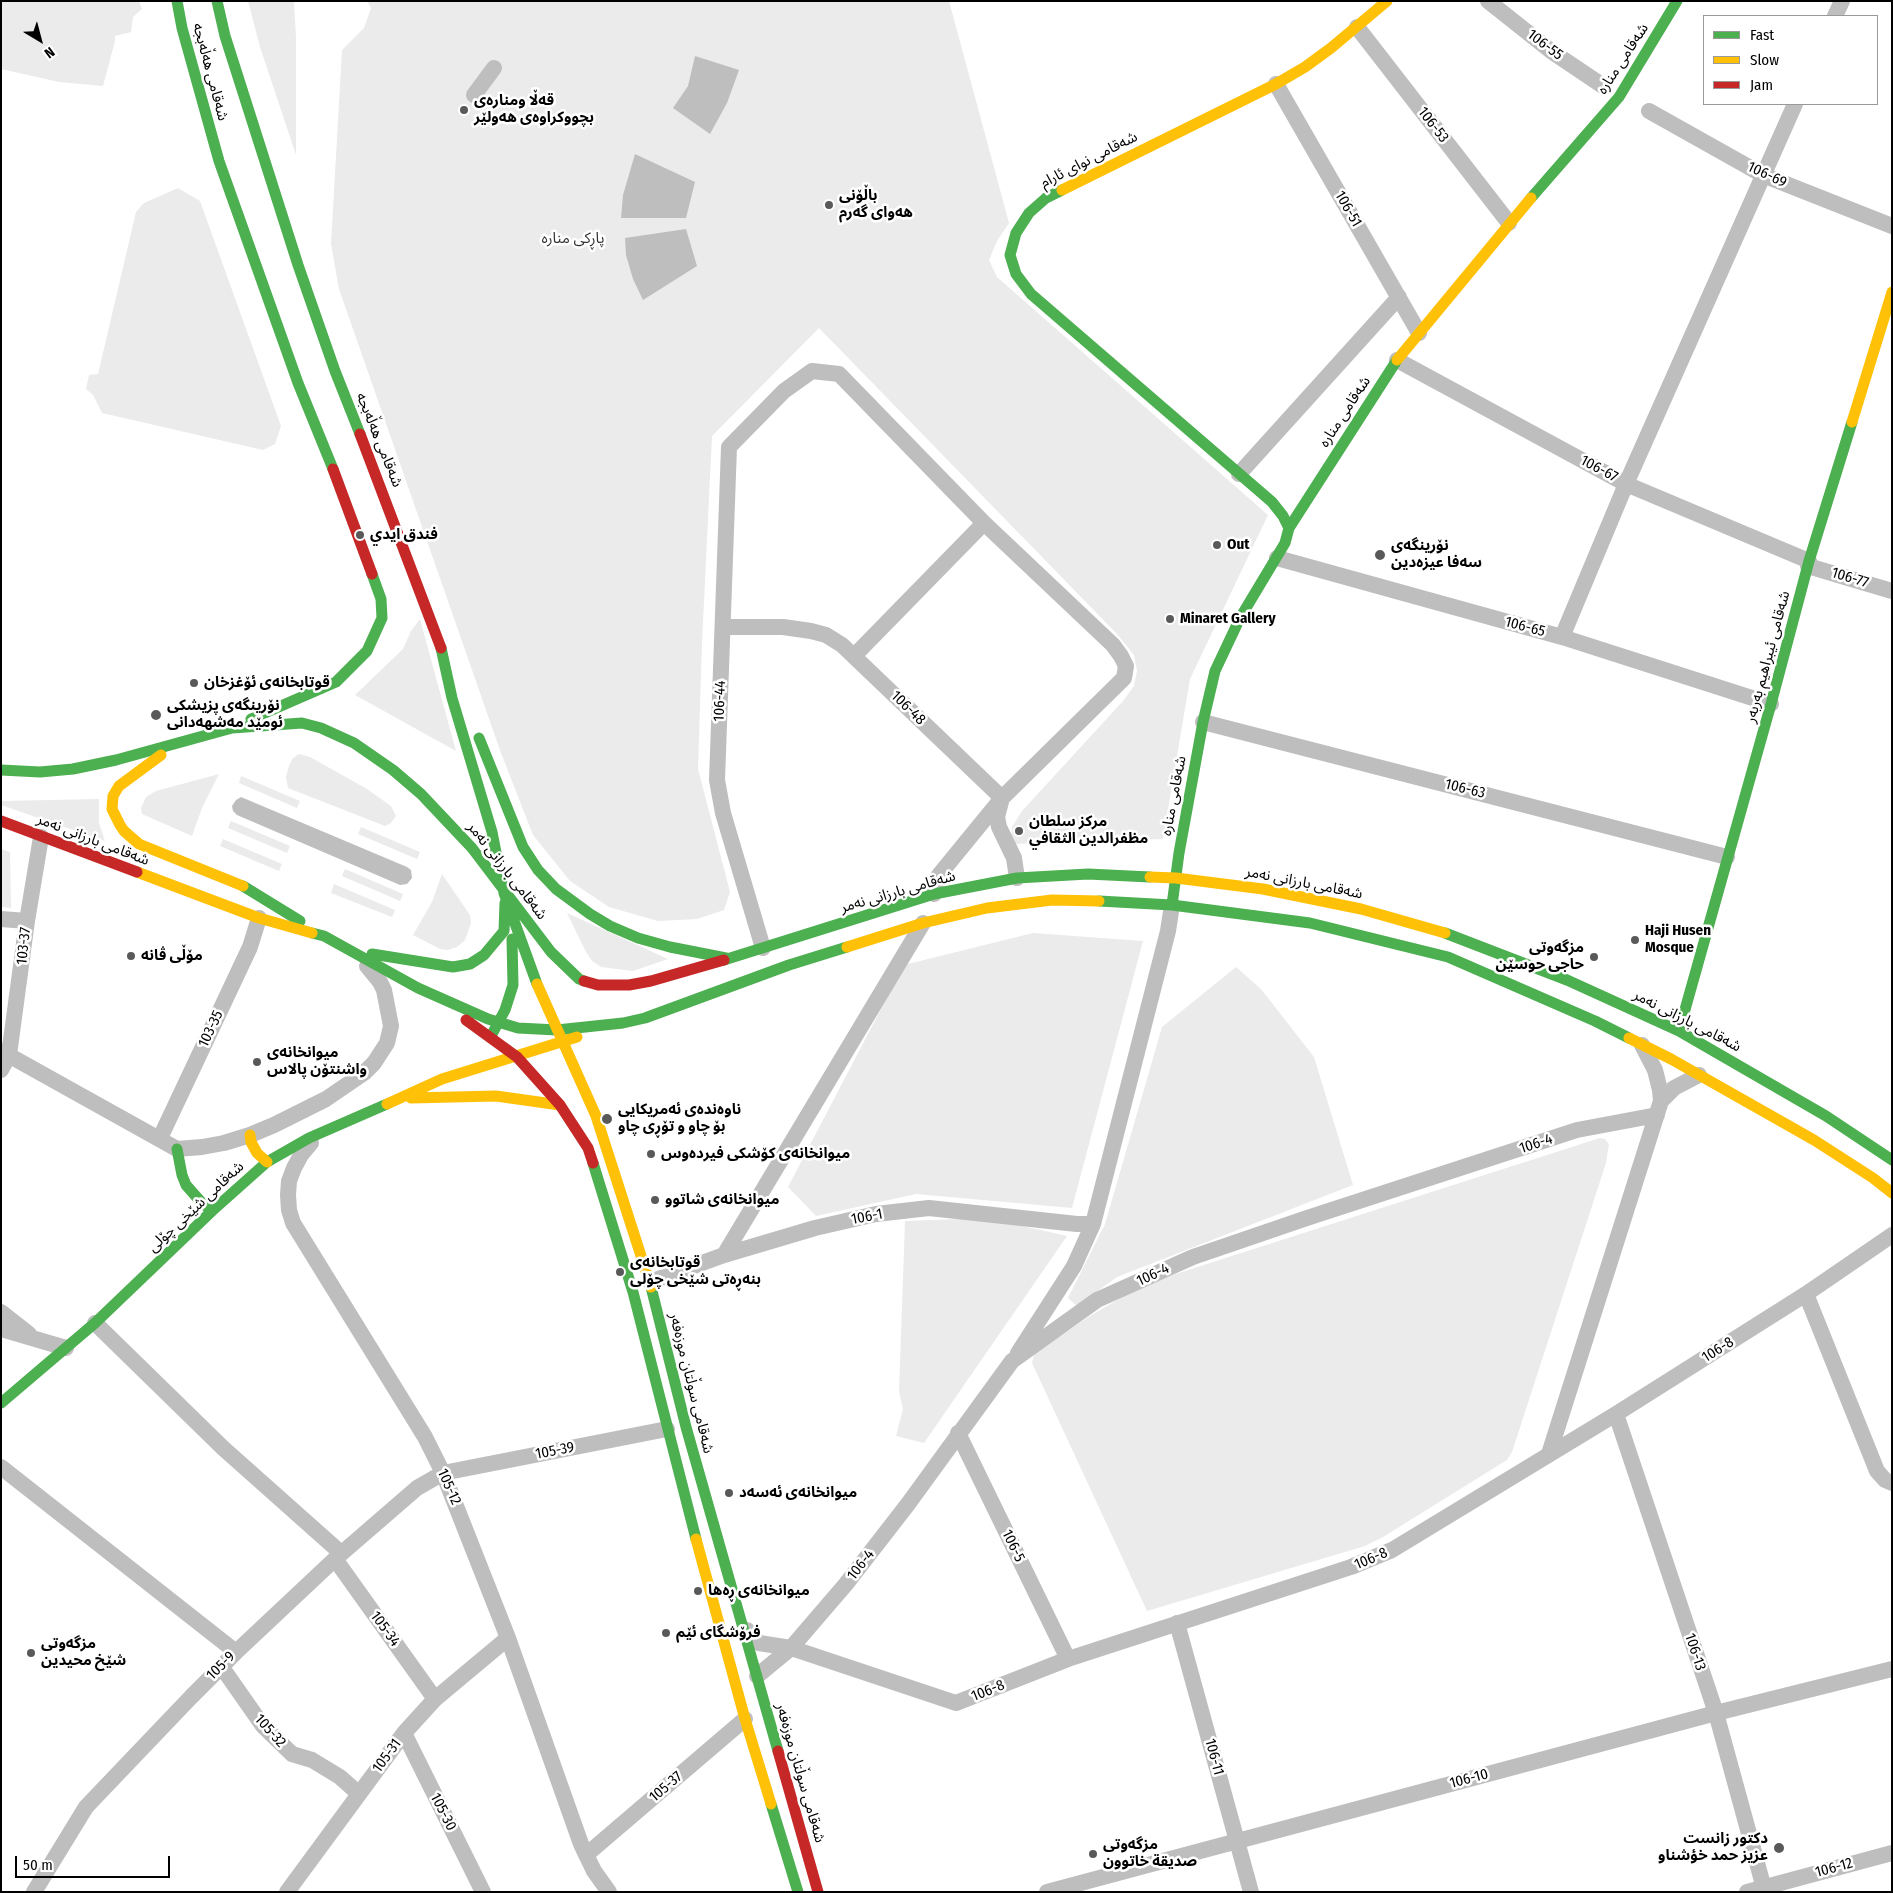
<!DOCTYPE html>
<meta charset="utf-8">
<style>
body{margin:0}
#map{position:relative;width:1893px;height:1893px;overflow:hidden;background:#fff;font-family:"Fira Sans Condensed",sans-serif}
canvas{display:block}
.frame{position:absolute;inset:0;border:2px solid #000;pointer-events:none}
.legend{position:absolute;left:1703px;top:15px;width:175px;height:90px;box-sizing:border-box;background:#fff;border:1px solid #999;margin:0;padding:6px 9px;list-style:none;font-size:15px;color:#000}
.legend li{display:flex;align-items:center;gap:10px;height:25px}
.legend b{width:25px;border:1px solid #999}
.north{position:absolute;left:15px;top:15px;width:50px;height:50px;-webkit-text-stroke:4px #fff;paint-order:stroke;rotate:143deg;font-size:14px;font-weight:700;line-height:20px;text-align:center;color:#000}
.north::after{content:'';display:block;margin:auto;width:18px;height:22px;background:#000;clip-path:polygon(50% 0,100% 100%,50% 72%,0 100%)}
.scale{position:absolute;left:15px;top:1856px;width:155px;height:22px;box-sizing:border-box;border:2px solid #000;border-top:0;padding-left:6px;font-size:15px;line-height:18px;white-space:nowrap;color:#000;-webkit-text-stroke:4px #fff;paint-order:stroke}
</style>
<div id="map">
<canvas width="1893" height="1893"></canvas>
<div class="frame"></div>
<ul class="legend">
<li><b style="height:6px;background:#4caf50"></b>Fast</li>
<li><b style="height:6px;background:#ffc107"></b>Slow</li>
<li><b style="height:6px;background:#c62828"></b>Jam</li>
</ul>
<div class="north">N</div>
<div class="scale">50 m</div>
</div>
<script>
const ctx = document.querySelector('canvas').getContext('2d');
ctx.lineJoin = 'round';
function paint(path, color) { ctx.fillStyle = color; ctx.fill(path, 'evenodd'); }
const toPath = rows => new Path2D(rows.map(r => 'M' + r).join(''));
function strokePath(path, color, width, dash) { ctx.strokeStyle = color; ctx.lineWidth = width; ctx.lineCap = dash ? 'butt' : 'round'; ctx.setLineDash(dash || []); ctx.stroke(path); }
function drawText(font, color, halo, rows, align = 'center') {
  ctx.font = font + ' "Fira Sans Condensed","Noto Sans Arabic",sans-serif'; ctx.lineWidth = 5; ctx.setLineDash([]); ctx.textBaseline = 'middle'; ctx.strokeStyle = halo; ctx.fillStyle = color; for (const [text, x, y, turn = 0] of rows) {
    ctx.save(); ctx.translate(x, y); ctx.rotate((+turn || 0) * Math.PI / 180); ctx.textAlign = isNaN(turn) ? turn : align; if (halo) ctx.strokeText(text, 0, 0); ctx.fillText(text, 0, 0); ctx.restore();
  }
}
paint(toPath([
 [1,1,139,1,142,9,133,17,131,32,115,36,115,41,103,86,59,82,1,69],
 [248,1,293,1,294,3,296,37,296,155,260,47],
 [367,1,949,1,1009,223,997,241,989,260,997,277,1268,515,1190,679,1163,839,1011,844,1012,827,1022,811,1123,701,1134,686,1137,671,1134,655,1117,634,819,328,712,436,702,643,698,769,730,892,724,910,697,919,658,921,609,907,570,881,533,835,501,753,339,289,331,244,342,50,364,28,371,8],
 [178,188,200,201,281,426,275,444,263,450,102,413,93,395,86,389,89,375,98,374,136,212,144,203],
 [420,619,456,751,355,695,403,649,411,631],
 [299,754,310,757,367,789,391,806,396,816,391,823,385,826,288,788,286,777,289,766,293,758],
 [219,774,202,808,192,836,142,814,141,808,146,797,156,791],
 [241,776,300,801,297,808,239,783],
 [99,799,99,823,105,841,1,805,1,801],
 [231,821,290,846,287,853,228,828],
 [361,827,420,852,417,859,358,834],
 [223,839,282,864,279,871,220,846],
 [1,849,10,852,11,908,1,907],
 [345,869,403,894,400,901,342,876],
 [442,874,470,915,471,923,465,940,457,947,448,950,440,949,413,935,432,902],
 [334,884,395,910,392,917,331,893],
 [567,913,668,959,633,971,601,967,592,961,586,952],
 [1033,933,1143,941,1072,1208,916,1194,816,1216,788,1187,904,965],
 [1236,967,1261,989,1314,1057,1353,1185,1117,1277,1077,1306,1068,1298,1105,1224,1162,1027],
 [1600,1138,1605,1139,1609,1144,1606,1163,1512,1452,1507,1460,1383,1537,1365,1546,1147,1611,1032,1363,1034,1354,1090,1316,1124,1296,1160,1279],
 [987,1218,1067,1236,924,1443,896,1436,903,1409,899,1392,905,1221]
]), '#ebebeb');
paint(toPath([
 [695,56,739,70,727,103,710,134,673,108,688,86],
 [635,154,695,182,686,218,621,218,623,195],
 [686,229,697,266,643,300,633,279,626,255,625,238],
 [241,797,407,867,411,870,412,878,407,884,400,885,237,815,233,811,232,806,236,800]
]), '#bebebe');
strokePath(toPath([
 [1488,1,1551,51,1603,86],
 [1835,16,1842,1],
 [1357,27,1509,223],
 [1276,84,1419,333],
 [474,95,494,68],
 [1649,111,1763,175,1892,226],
 [1397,360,1626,484,1809,561],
 [1239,474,1399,297],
 [1277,558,1562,637,1771,704],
 [1808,566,1892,591],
 [723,627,783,627,811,631,826,635,842,645,1002,798,997,817,999,827,1014,858,1017,878],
 [1562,637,1626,484,1795,104],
 [854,656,984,523],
 [1203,722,1727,857],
 [1,919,27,921],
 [763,948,723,813,717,780,729,447,784,391,812,371,839,374,984,523,1113,645,1121,656,1126,666,1124,678,1002,798,939,875,934,894],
 [1,1051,177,1149,202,1147,224,1143,250,1135,274,1125,326,1099,364,1073,374,1063,387,1043,391,1026,384,990,380,982,367,966],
 [1,1070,9,1055,27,921,41,837],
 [1661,1101,1674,1088,1699,1075],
 [160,1138,250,947,259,918],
 [311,1143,301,1155,294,1168,289,1181,288,1195,289,1210,293,1223,425,1437,443,1473,508,1638,581,1844,594,1871,609,1892],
 [724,1255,923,923],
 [650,1282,724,1255,815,1228,876,1214,929,1208,1077,1224,1093,1224],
 [1806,1294,1877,1471,1885,1480,1892,1483],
 [1,1312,29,1334],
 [95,1323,223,1448,341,1553],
 [1,1329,66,1348],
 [1018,1353,1074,1266,1093,1224,1168,931,1172,905],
 [1616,1414,1716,1713,1765,1892],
 [958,1433,1068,1659],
 [1549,1454,1661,1101,1660,1090,1655,1070,1642,1045],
 [1,1467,236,1652],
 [335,1559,435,1699],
 [1177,1623,1251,1892],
 [747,1630,759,1643,791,1648,956,1703,1068,1659,1351,1567,1392,1550,1616,1414,1806,1294,1892,1235],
 [221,1666,263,1726,292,1754,312,1760,340,1777,359,1794],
 [757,1676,791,1648,846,1584,908,1504,1012,1361,1097,1300,1193,1257,1307,1218,1577,1130,1657,1115],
 [404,1733,483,1892],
 [586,1855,745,1719],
 [34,1892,86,1807,191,1697,236,1652,335,1559,417,1488,443,1473,667,1429],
 [287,1892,404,1733,435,1699,508,1638],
 [1047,1892,1716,1713,1892,1669],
 [1747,1892,1892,1853]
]), '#bebebe', 16);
strokePath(toPath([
 [177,1,182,28,219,161,298,383,333,469],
 [217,1,225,36,298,265,335,371,360,434],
 [1062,190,1046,198,1029,213,1016,233,1010,255,1016,274,1031,294,1272,502,1283,516,1289,528],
 [1531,198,1619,97,1677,1],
 [441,648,452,698,492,832,504,893,537,984],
 [251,719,336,682,367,651,382,618,381,599,372,574],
 [479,738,523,847,538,870,556,889,590,914,610,926,638,938,670,947,726,958],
 [1,770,40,772,73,769,116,760,232,728,302,723,321,728,354,743,393,770,421,794,472,848,551,952,579,979,584,981],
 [243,886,300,921],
 [1099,901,1172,905,1310,923,1448,957,1595,1021,1629,1038],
 [1172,905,1179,853,1203,722,1215,671,1240,618,1285,543,1289,528,1397,360],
 [312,933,324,936,418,988,488,1019,518,1028,557,1030,623,1023,645,1018,789,965,847,947],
 [1445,933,1567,980,1679,1031,1826,1116,1892,1160],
 [372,954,453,967,470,964,484,955,504,931,505,903],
 [724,960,934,894,1017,878,1088,874,1150,877],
 [1679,1031,1771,704,1809,561,1852,422],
 [491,1036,505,1010,513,985,512,939],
 [177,1149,182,1175,186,1185,201,1202,212,1211],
 [593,1163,633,1292,696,1539],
 [651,1287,686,1427,778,1751],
 [1,1403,95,1323,212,1211,267,1162,309,1138,387,1104],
 [771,1804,798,1892]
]), '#4caf50', 11);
strokePath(toPath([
 [1062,190,1276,84,1305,67,1331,48,1387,1],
 [1397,360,1531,198],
 [1852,422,1892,292],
 [161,755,119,786,113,796,112,809,120,825,124,831,139,844,243,886],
 [137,872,259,918,312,933],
 [1150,877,1176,878,1263,889,1361,909,1445,933],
 [847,947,923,923,987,908,1052,900,1099,901],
 [537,984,596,1116,651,1287],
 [1629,1038,1671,1059,1814,1140,1873,1178,1892,1193],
 [411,1098,496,1096,560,1105],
 [387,1104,442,1079,577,1037],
 [250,1135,251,1142,257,1153,267,1162],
 [696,1539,745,1719,771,1804]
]), '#ffc107', 11);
strokePath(toPath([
 [360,434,441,648],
 [333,469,372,574],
 [1,821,137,872],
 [584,981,598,985,629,985,651,981,724,960],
 [466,1020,517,1057,560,1105,588,1148,593,1163],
 [778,1751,818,1892]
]), '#c62828', 11);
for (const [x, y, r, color] of [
 [464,110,5,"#595959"],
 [829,205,5,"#595959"],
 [360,535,5,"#595959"],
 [1217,545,5,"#595959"],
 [1380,555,6,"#595959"],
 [1170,619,5,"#595959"],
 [194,683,5,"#595959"],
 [156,715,6,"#595959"],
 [1019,831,5,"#595959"],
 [1635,940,5,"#595959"],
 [131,956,5,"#595959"],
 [1594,957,5,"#595959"],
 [257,1062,5,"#595959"],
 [607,1119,6,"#595959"],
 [651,1154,5,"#595959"],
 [655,1200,5,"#595959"],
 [620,1272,5,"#595959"],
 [729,1493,5,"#595959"],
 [698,1591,5,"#595959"],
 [666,1633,5,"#595959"],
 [31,1653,5,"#595959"],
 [1779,1848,6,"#595959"],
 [1093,1854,5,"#595959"]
]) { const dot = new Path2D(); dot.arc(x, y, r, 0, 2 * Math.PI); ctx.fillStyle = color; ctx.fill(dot); strokePath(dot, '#fff', 2); }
drawText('15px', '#000', '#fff', [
 ["106-55",1545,45,37],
 ["شەقامی منارە",1623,59,-57],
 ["شەقامی هەڵەبجە",210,72,75],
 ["106-53",1433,125,52],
 ["شەقامی نوای ئارام",1089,160,-27],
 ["106-69",1767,175,25],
 ["106-51",1348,209,60],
 ["شەقامی منارە",1345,412,-57],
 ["شەقامی هەڵەبجە",379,440,68],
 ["106-67",1599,469,28],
 ["106-77",1850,578,17],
 ["106-65",1525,627,15],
 ["شەقامی ئیبراهیم بەربەر",1768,657,-75],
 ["106-44",720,701,-88],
 ["106-48",908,708,44],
 ["106-63",1465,789,14],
 ["شەقامی منارە",1174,796,-79],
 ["شەقامی بارزانی نەمر",93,840,21],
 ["شەقامی بارزانی نەمر",507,871,52],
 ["شەقامی بارزانی نەمر",1304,883,11],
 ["شەقامی بارزانی نەمر",898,892,-16],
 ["103-37",24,946,-84],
 ["شەقامی بارزانی نەمر",1687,1021,27],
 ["103-35",211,1029,-65],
 ["106-4",1536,1144,-18],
 ["شەقامی شێخی چۆلی",196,1207,-43],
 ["106-1",867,1217,-11],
 ["106-4",1153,1275,-25],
 ["106-8",1718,1350,-32],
 ["شەقامی سوڵتان موزەفەر",691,1383,76],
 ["105-39",555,1451,-11],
 ["105-12",449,1487,66],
 ["106-5",1013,1546,64],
 ["106-8",1371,1559,-23],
 ["106-4",861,1565,-52],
 ["105-34",385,1629,54],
 ["106-13",1695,1652,72],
 ["105-9",221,1666,-45],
 ["106-8",988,1691,-22],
 ["105-32",270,1731,48],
 ["105-31",387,1756,-54],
 ["106-11",1214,1757,75],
 ["شەقامی سوڵتان موزەفەر",800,1773,74],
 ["106-10",1469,1779,-15],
 ["105-37",666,1787,-41],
 ["105-30",443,1812,63],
 ["106-12",1834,1868,-15]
]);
drawText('bold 15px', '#000', '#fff', [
 ["قەڵا ومنارەی",474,101],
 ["بچووکراوەی هەولێر",474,118],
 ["باڵۆنی",839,196],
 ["هەوای گەرم",839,213],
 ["فندق ايدي",370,535],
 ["Out",1227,545],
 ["نۆرینگەی",1391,546],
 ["سەفا عیزەدین",1391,563],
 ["Minaret Gallery",1180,619],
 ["قوتابخانەی ئۆغزخان",204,683],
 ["نۆرینگەی پزیشکی",167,706],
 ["ئومێد مەشهەدانی",167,723],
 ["مركز سلطان",1029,822],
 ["مظفرالدين الثقافي",1029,839],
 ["Haji Husen",1645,931],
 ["Mosque",1645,948],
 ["مزگەوتی",1584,948,"right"],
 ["حاجی حوسێن",1584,965,"right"],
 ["مۆڵی ڤانە",141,956],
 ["میوانخانەی",267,1053],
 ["واشنتۆن پالاس",267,1070],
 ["ناوەندەی ئەمریکایی",618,1110],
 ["بۆ چاو و تۆڕی چاو",618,1127],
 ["میوانخانەی کۆشکی فیردەوس",661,1154],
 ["میوانخانەی شاتوو",665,1200],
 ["قوتابخانەی",630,1263],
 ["بنەڕەتی شێخی چۆلی",630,1280],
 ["میوانخانەی ئەسەد",739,1493],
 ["میوانخانەی ڕەها",708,1591],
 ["فرۆشگای ئێم",676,1633],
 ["مزگەوتی",41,1644],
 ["شێخ محیدین",41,1661],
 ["دكتور زانست",1768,1839,"right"],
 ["عزيز حمد خؤشناو",1768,1856,"right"],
 ["مزگەوتی",1103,1845],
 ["صديقة خاتوون",1103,1862]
], 'left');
drawText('15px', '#323232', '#fff', [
 ["پاڕکی منارە",573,239]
]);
</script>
